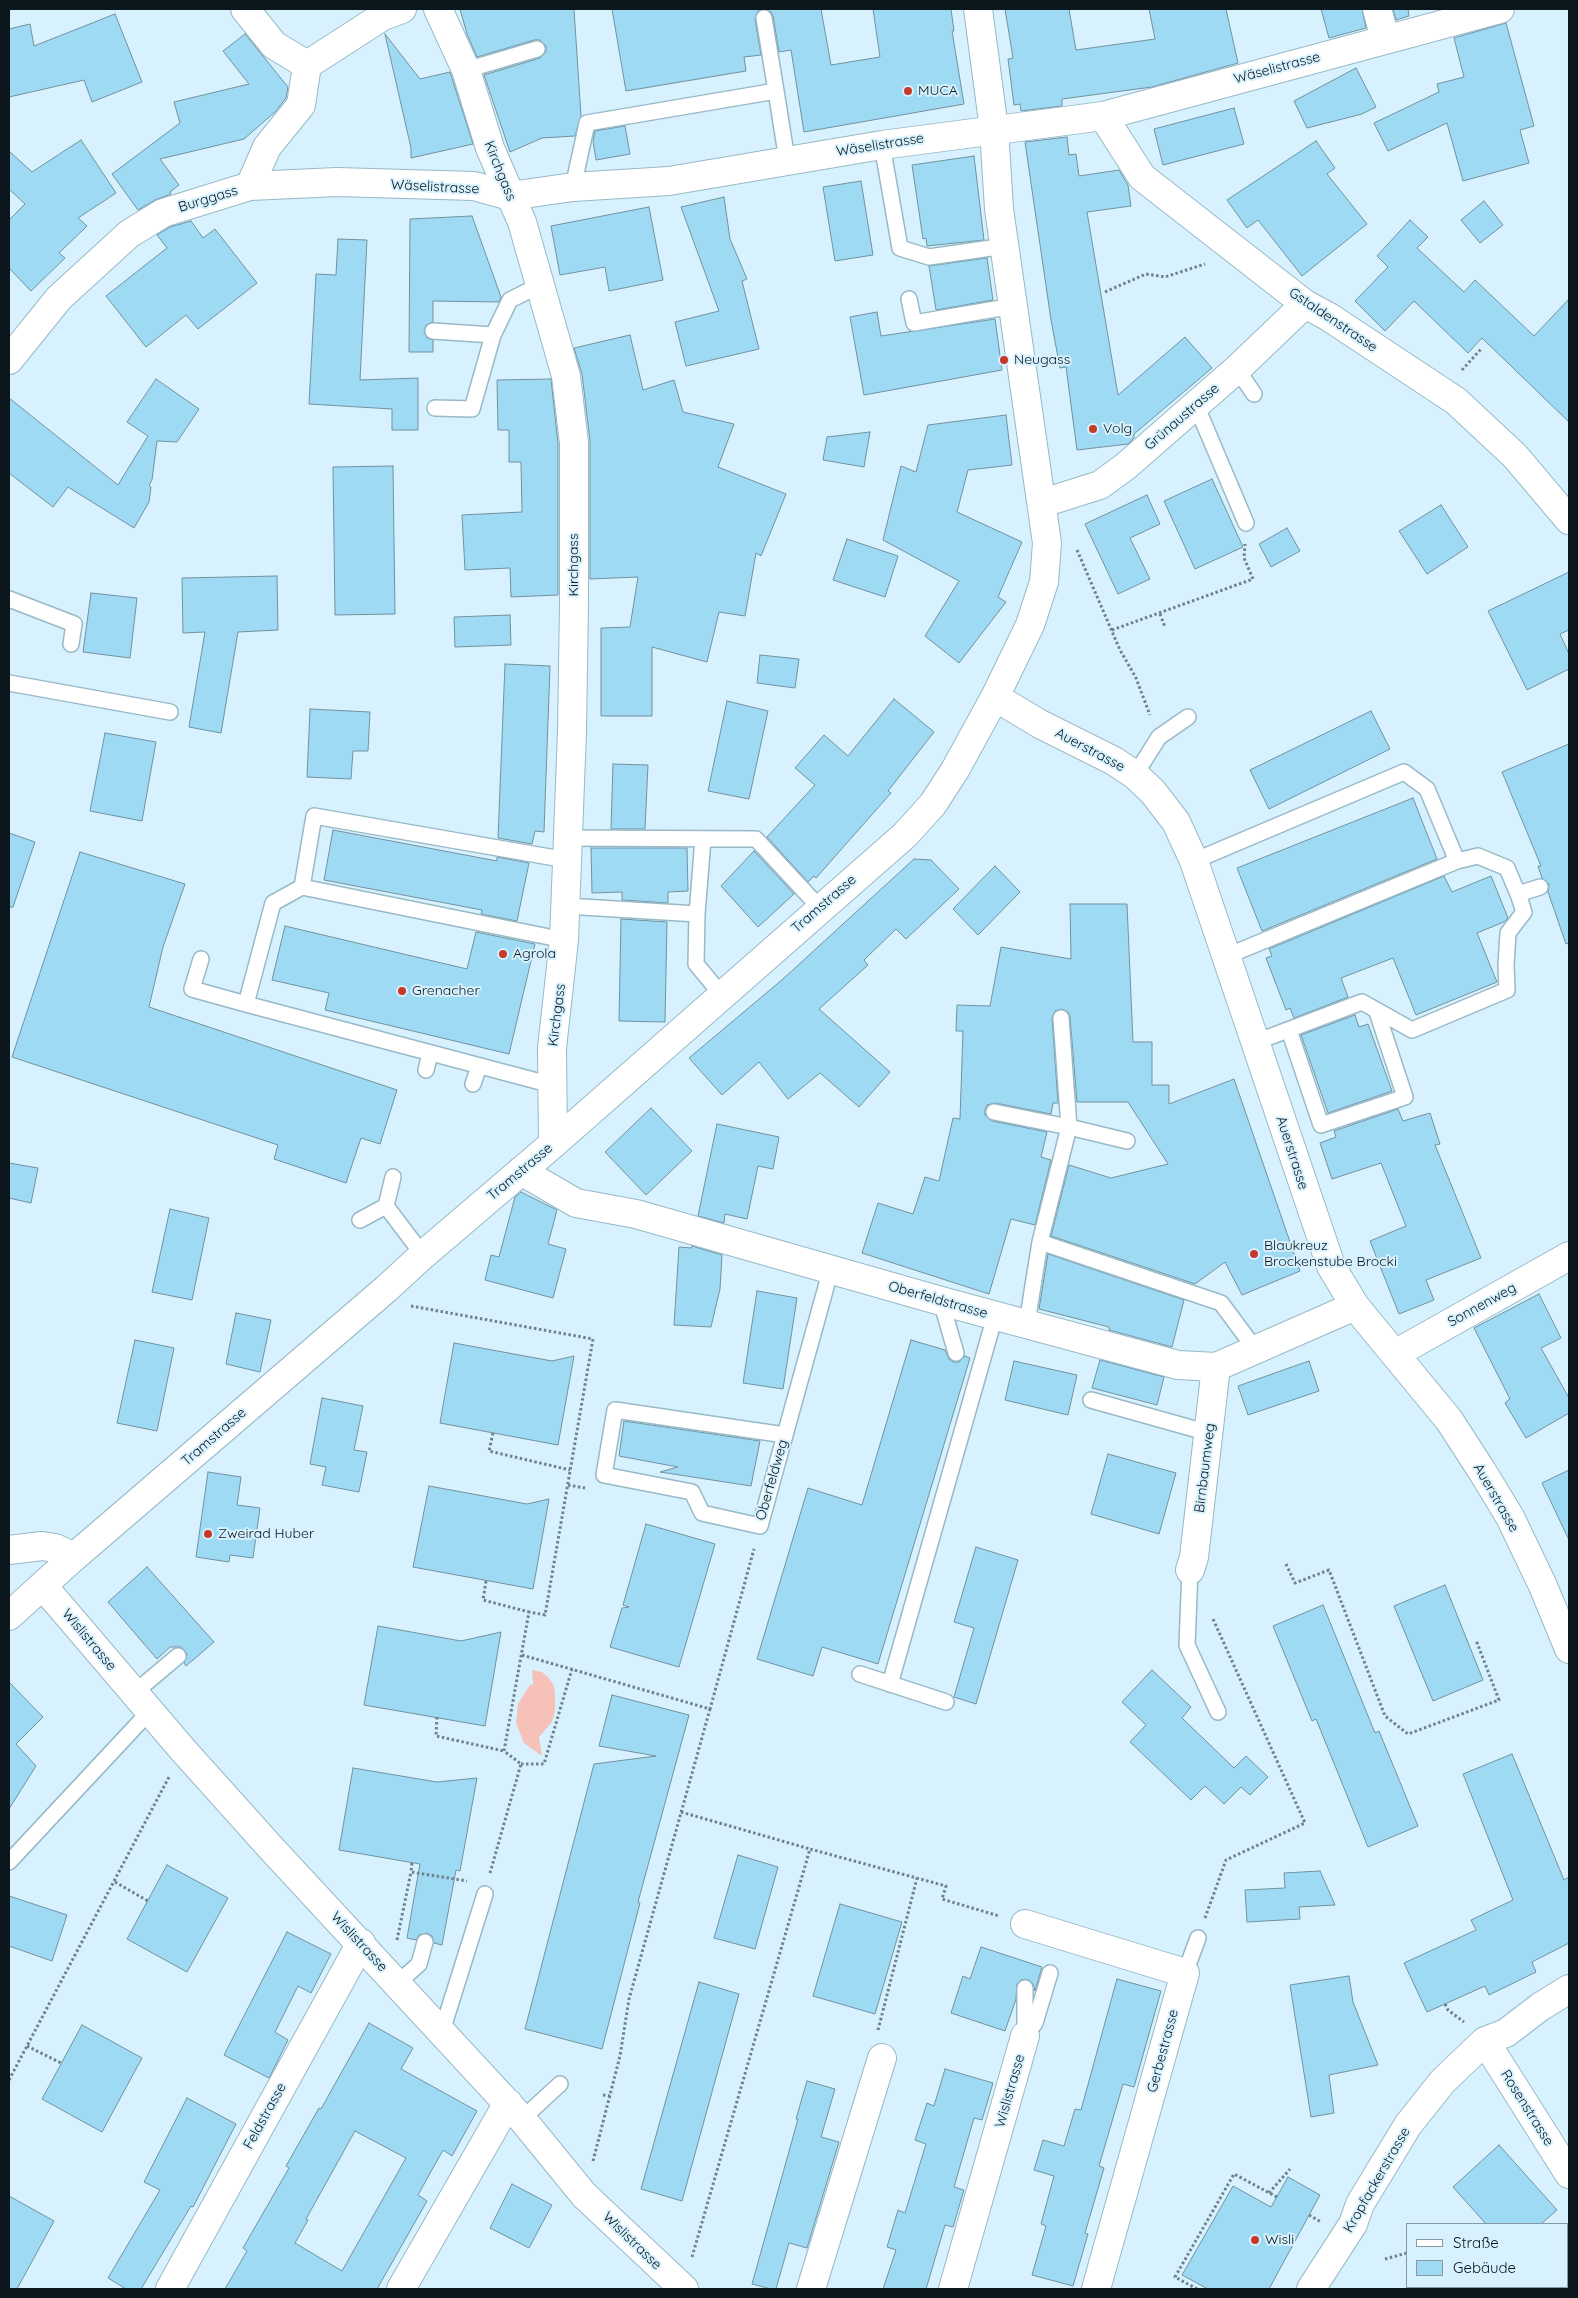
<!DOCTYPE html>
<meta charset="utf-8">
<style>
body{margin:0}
#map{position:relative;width:1578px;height:2298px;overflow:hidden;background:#d7f2fe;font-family:Quicksand,sans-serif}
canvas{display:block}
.frame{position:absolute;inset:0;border:10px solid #0b171c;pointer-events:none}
.legend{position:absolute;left:1406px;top:2223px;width:162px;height:65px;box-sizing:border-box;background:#d7f2fe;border:1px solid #859aa4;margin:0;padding:6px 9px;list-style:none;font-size:15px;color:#0b171c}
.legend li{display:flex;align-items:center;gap:10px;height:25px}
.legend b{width:25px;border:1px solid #859aa4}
</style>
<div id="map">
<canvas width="1578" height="2298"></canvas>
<div class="frame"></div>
<ul class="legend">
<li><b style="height:6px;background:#fff"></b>Straße</li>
<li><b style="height:14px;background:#9edaf4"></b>Gebäude</li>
</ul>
</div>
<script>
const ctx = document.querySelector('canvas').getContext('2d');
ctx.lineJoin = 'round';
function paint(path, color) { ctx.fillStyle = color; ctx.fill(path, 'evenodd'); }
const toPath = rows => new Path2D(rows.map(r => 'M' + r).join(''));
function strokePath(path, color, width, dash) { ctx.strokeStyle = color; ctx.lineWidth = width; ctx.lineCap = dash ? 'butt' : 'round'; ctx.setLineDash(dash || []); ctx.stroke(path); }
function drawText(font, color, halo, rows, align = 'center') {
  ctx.font = font + ' Quicksand,sans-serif'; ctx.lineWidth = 4; ctx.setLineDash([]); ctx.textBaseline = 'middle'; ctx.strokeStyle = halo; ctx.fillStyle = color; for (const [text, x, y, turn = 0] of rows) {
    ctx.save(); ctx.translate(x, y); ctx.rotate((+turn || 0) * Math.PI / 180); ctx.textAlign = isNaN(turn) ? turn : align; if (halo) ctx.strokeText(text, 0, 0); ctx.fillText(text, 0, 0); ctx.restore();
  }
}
paint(toPath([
 [532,1670,542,1672,549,1678,554,1686,555,1695,555,1711,552,1722,539,1737,542,1756,524,1743,516,1723,518,1704,529,1686,533,1684]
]), '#f6c1b8');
const building = toPath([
 [460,9,574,9,581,116,575,136,542,138,510,152,484,75,540,58,546,52,546,46,540,40,534,40,477,57,467,34,460,9],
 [612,9,763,9,758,11,755,19,761,55,744,57,746,71,626,91,612,9],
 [763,9,821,9,831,65,880,57,873,9,951,9,954,31,952,31,964,104,804,132,791,50,779,52,773,16,771,12,763,9],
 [1005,9,1069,9,1076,50,1155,39,1149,9,1226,9,1238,63,1152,87,1062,99,1062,106,1021,111,1020,104,1014,105,1008,59,1013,58,1005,9],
 [1321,9,1362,9,1366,28,1329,38,1321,9],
 [1393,9,1408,9,1409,16,1396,20,1393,9],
 [115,14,142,82,92,102,84,80,9,97,9,29,30,24,34,46,115,14],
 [1506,23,1534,126,1520,130,1529,163,1463,181,1447,123,1388,151,1374,123,1439,92,1437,84,1464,77,1454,38,1506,23],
 [245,34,288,87,286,98,275,112,244,139,160,159,179,185,170,192,171,194,155,200,138,210,112,174,180,123,174,102,249,84,223,51,245,34],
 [385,34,420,79,450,72,473,144,411,158,411,148,385,34],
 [1356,68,1376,107,1362,114,1307,128,1294,101,1356,68],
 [1234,108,1244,144,1163,165,1154,129,1234,108],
 [625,126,630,154,596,160,593,141,595,131,625,126],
 [1067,137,1069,155,1076,154,1079,176,1119,170,1128,185,1131,206,1087,212,1118,395,1185,337,1212,368,1134,434,1134,438,1128,444,1077,450,1066,367,1060,368,1051,320,1025,142,1067,137],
 [81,140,116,193,78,218,87,226,59,253,65,258,31,291,9,268,9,220,25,204,9,189,9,151,32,172,81,140],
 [1316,141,1335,168,1327,174,1367,224,1302,276,1258,220,1247,228,1227,200,1316,141],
 [974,156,984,240,927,246,926,238,923,239,912,165,974,156],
 [861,181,873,255,835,261,823,187,861,181],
 [724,197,730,239,747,279,742,281,759,349,686,366,675,322,719,311,681,207,724,197],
 [1484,201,1503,225,1480,243,1461,220,1484,201],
 [649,207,663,280,609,291,605,267,560,275,551,226,649,207],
 [472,216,501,297,499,302,433,301,433,322,426,325,424,331,427,338,433,340,433,352,409,352,410,219,472,216],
 [1410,220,1428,237,1417,248,1464,292,1475,280,1534,336,1569,299,1569,422,1482,338,1468,353,1414,301,1385,331,1355,301,1388,267,1377,256,1410,220],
 [191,221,203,238,215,229,257,283,198,329,186,315,146,347,106,296,167,248,157,235,170,227,191,221],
 [338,239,367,240,360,380,418,378,418,430,392,430,392,409,309,404,316,274,336,275,338,239],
 [987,258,993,300,936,310,929,266,987,258],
 [877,312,881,336,995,319,1002,370,864,395,850,317,877,312],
 [630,335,643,390,674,380,683,412,734,424,718,467,786,494,761,556,756,553,745,616,719,612,707,662,652,647,652,716,601,716,601,628,630,627,638,577,590,579,590,441,582,374,574,348,630,335],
 [156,379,199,409,177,442,157,441,152,480,149,485,151,487,149,502,134,528,68,487,53,507,9,473,9,398,118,485,148,436,127,422,156,379],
 [551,379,558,444,558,595,511,597,510,568,465,570,462,515,522,512,521,462,509,462,509,430,498,430,497,380,551,379],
 [1006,415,1012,465,968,470,957,512,1022,542,998,597,1006,602,959,663,925,636,959,581,883,540,901,466,916,472,928,425,1006,415],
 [870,432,864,467,823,460,827,437,870,432],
 [393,466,395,614,335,615,333,467,393,466],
 [1212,479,1243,547,1195,569,1164,501,1212,479],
 [1147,495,1160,524,1130,538,1150,579,1118,594,1085,524,1147,495],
 [1441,505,1468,547,1427,574,1399,531,1441,505],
 [1287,528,1300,551,1271,567,1259,544,1287,528],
 [847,539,898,556,885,597,833,580,847,539],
 [1569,572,1569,630,1560,634,1569,654,1569,669,1527,690,1488,611,1569,572],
 [277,576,278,630,238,632,221,733,189,727,205,632,183,633,182,578,277,576],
 [91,593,137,598,130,658,83,652,91,593],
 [510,615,511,645,455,647,454,617,510,615],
 [760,655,799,659,795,688,757,683,760,655],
 [505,664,550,666,544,832,535,831,532,844,498,838,505,664],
 [894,699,934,732,888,791,891,793,816,878,814,876,808,882,767,837,815,785,795,768,824,735,848,756,894,699],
 [727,701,768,711,749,799,708,791,727,701],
 [310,709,370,712,368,751,353,751,351,779,307,777,310,709],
 [1371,711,1390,749,1269,809,1250,770,1371,711],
 [105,733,156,742,142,821,90,811,105,733],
 [1569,744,1569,943,1566,944,1548,892,1549,884,1542,878,1538,866,1541,866,1502,772,1569,744],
 [613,764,648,765,645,829,611,829,613,764],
 [1413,798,1437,859,1262,931,1237,868,1413,798],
 [333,830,497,861,497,857,529,863,517,921,481,914,482,910,324,880,333,830],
 [9,833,35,842,13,907,9,907,9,833],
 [591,848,687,848,688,891,668,892,668,903,622,900,622,892,592,893,591,848],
 [754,851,794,894,758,927,721,886,754,851],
 [80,852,185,884,163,947,149,1007,397,1090,380,1144,361,1138,346,1183,274,1159,278,1145,12,1057,80,852],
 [914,859,931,860,959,889,906,939,896,929,864,960,868,965,819,1009,890,1072,859,1107,820,1073,788,1099,759,1062,722,1095,689,1058,783,979,914,859],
 [995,866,1020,892,978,935,953,909,995,866],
 [1444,876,1452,892,1491,876,1508,918,1504,922,1477,933,1497,982,1416,1015,1393,958,1341,978,1348,997,1294,1018,1290,1008,1286,1010,1266,958,1272,956,1269,949,1444,876],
 [1070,904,1127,904,1133,1042,1152,1042,1152,1085,1169,1085,1169,1104,1234,1079,1300,1271,1242,1295,1225,1262,1195,1284,1051,1236,1069,1165,1111,1178,1168,1164,1128,1102,1077,1102,1070,1017,1068,1012,1061,1009,1055,1011,1052,1018,1058,1103,1053,1103,1051,1114,995,1103,987,1105,985,1110,985,1115,992,1121,1047,1132,1041,1157,1051,1160,1035,1225,1011,1219,989,1294,862,1253,878,1203,913,1214,925,1177,939,1181,953,1118,960,1119,963,1031,956,1031,957,1005,990,1006,1001,947,1071,959,1070,904],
 [621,919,667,922,665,1022,619,1021,621,919],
 [285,926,467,969,476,932,535,944,509,1054,325,1010,329,993,272,980,285,926],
 [1355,1015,1359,1027,1368,1024,1392,1091,1328,1113,1301,1035,1355,1015],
 [651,1108,692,1151,646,1195,605,1152,651,1108],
 [1398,1109,1403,1121,1430,1113,1440,1144,1435,1145,1481,1258,1426,1280,1434,1300,1399,1314,1370,1241,1406,1226,1381,1163,1332,1179,1320,1143,1336,1137,1334,1131,1398,1109],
 [717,1124,779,1137,773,1169,758,1166,747,1219,725,1214,724,1223,698,1216,717,1124],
 [9,1163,38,1168,31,1203,9,1198,9,1163],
 [521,1192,557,1210,548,1244,566,1249,553,1298,485,1280,491,1255,499,1257,515,1197,521,1192],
 [170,1209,209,1218,192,1300,152,1292,170,1209],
 [692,1246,722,1255,720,1289,711,1327,674,1325,679,1247,691,1248,692,1246],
 [1048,1254,1184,1300,1172,1347,1109,1330,1109,1327,1039,1309,1048,1254],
 [757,1291,797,1298,783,1389,743,1383,757,1291],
 [1539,1294,1561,1338,1541,1348,1569,1398,1569,1413,1526,1438,1505,1403,1510,1399,1474,1328,1539,1294],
 [236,1313,271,1320,260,1372,226,1364,236,1313],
 [135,1340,174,1348,157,1431,117,1423,135,1340],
 [911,1340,945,1350,949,1359,953,1362,959,1362,965,1356,970,1358,878,1664,822,1647,813,1676,757,1659,808,1488,862,1505,911,1340],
 [454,1343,552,1361,574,1356,558,1445,440,1423,454,1343],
 [1100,1360,1164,1377,1157,1405,1092,1388,1100,1360],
 [1014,1361,1077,1375,1068,1415,1005,1400,1014,1361],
 [1309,1361,1319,1391,1248,1415,1238,1386,1309,1361],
 [322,1398,363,1406,354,1450,367,1452,359,1492,322,1485,326,1467,310,1464,322,1398],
 [624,1421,760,1441,751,1486,660,1472,678,1467,619,1456,624,1421],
 [1108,1454,1176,1473,1159,1534,1091,1514,1108,1454],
 [1569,1470,1569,1540,1542,1483,1569,1470],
 [208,1472,241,1477,237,1505,260,1508,253,1558,230,1555,229,1562,196,1557,208,1472],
 [429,1486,527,1504,549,1499,533,1589,413,1567,429,1486],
 [646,1524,715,1544,679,1667,610,1647,622,1608,629,1607,623,1605,646,1524],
 [976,1547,1018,1560,976,1704,954,1697,974,1628,954,1622,976,1547],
 [147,1567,214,1642,186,1666,184,1663,187,1654,181,1647,170,1647,157,1659,108,1602,147,1567],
 [1445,1585,1483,1680,1433,1701,1394,1606,1445,1585],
 [1323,1605,1375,1733,1379,1731,1418,1826,1368,1847,1316,1719,1312,1721,1273,1626,1323,1605],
 [378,1626,461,1641,501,1632,485,1726,364,1705,378,1626],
 [1152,1670,1191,1707,1182,1718,1234,1768,1246,1756,1268,1777,1250,1795,1241,1787,1224,1804,1205,1786,1191,1800,1130,1742,1146,1725,1122,1702,1152,1670],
 [9,1682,43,1717,16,1744,36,1766,9,1809,9,1682],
 [612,1695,689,1715,638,1902,640,1903,602,2049,525,2029,594,1764,656,1756,599,1746,612,1695],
 [1512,1754,1564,1880,1569,1877,1569,1943,1532,1962,1536,1972,1489,1995,1485,1986,1427,2012,1404,1963,1476,1930,1471,1920,1513,1900,1463,1774,1512,1754],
 [353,1768,437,1782,477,1778,460,1871,456,1870,442,1945,434,1943,432,1936,427,1933,419,1935,416,1940,407,1938,420,1864,339,1850,353,1768],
 [738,1855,778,1867,755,1949,714,1938,738,1855],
 [167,1865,228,1898,187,1972,127,1939,167,1865],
 [1320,1871,1335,1905,1299,1907,1300,1919,1247,1922,1245,1890,1285,1888,1284,1873,1320,1871],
 [9,1896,67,1915,52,1961,9,1946,9,1896],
 [840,1904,902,1922,875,2014,813,1996,840,1904],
 [287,1932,331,1954,311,1993,298,1986,275,2032,288,2040,269,2078,224,2055,287,1932],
 [981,1947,1042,1967,1035,1991,1033,1984,1029,1980,1021,1980,1017,1984,1016,1999,1005,2031,951,2013,963,1976,970,1979,981,1947],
 [1349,1976,1353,2002,1378,2065,1329,2075,1334,2113,1311,2117,1290,1985,1349,1976],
 [1117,1979,1161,1991,1134,2087,1123,2084,1099,2166,1104,2168,1085,2233,1088,2234,1073,2286,1032,2275,1046,2226,1041,2224,1054,2176,1034,2170,1043,2140,1064,2146,1075,2109,1081,2110,1117,1979],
 [699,1982,739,1994,682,2201,641,2189,699,1982],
 [369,2023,413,2048,401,2069,477,2111,452,2156,443,2150,418,2195,427,2201,377,2289,225,2289,247,2251,243,2248,289,2168,286,2166,319,2108,321,2109,369,2023],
 [355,2131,406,2158,342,2271,295,2243,308,2220,306,2219,355,2131],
 [82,2025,142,2058,102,2132,42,2099,82,2025],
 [945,2069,993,2083,982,2120,974,2118,954,2187,964,2190,953,2227,945,2225,926,2289,883,2289,896,2250,887,2247,898,2210,905,2213,926,2144,915,2140,927,2103,934,2106,945,2069],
 [807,2081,835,2089,821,2137,839,2142,807,2248,789,2243,776,2289,771,2289,752,2284,798,2119,796,2119,807,2081],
 [187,2098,236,2124,193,2207,191,2206,141,2289,126,2289,108,2278,160,2190,144,2182,187,2098],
 [1499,2145,1557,2210,1541,2224,1486,2224,1453,2187,1499,2145],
 [1288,2177,1320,2195,1269,2289,1208,2289,1182,2275,1233,2186,1271,2207,1288,2177],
 [512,2184,552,2205,529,2248,490,2228,512,2184],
 [9,2196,54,2221,17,2289,9,2289,9,2196]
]);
paint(building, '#9edaf4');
strokePath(building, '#72919f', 1);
const lane = toPath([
 [764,18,776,91],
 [466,70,537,49],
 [882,145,900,248,929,257,1005,246],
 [573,187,587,123,776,91,787,160],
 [909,299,914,323,1013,306],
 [433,331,493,335],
 [1237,369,1254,394],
 [1196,405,1246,523],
 [435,408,472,409,493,335,510,300,540,285],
 [9,599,74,624,71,644],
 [9,683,170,712],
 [1135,775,1159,737,1188,717],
 [568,838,756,839,820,908],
 [1194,861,1404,772,1427,789,1457,861,1227,956],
 [1457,861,1478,856,1507,868,1518,894,1540,887],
 [302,887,273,903,246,1004,552,1085],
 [566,906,697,914,703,839],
 [697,914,696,964,721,994],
 [564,940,302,887,314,816,567,860],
 [201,959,192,989,246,1004],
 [1289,1030,1321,1125,1405,1097,1377,1012],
 [1256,1042,1362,1002,1412,1030,1507,990,1506,965,1508,933,1524,912,1518,894],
 [426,1070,430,1054],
 [473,1084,479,1066],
 [994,1112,1069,1127,1061,1018],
 [393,1177,386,1206,423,1255],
 [360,1220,386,1206],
 [1040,1242,1069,1127,1127,1141],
 [941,1301,956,1353],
 [1027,1323,1040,1242,1221,1303,1256,1350],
 [1091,1400,1209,1433],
 [785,1435,615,1410,604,1475,692,1492,702,1513,760,1526,785,1435,831,1269],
 [1190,1570,1187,1645,1218,1712],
 [860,1674,946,1702],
 [890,1684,995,1316],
 [134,1693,178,1656],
 [9,1862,150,1711],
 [1185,1973,1198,1938],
 [398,1983,419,1964,425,1942],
 [1025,1988,1025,2036],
 [442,2031,485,1894],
 [1025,2036,1035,2023,1050,1973],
 [522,2119,560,2084]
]);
const street = toPath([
 [245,9,274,45,307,65],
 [438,9,466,70,490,148,522,222,566,376,574,443,574,603,572,731,564,940,552,1048,553,1144],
 [1377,9,1385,38],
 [1103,116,1142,177,1305,304,1329,317,1456,401,1515,456,1569,520],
 [250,186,337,182,474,186,510,196,573,187,669,181,882,145,1103,116,1500,9],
 [9,360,59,298,129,234,163,213,250,186,267,147,301,105,307,65,383,16,402,9],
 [1043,503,1100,485,1126,466,1237,369,1305,304],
 [521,1171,576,1203,636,1214,941,1301,1178,1365,1216,1367,1355,1306],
 [1395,1354,1569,1256],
 [9,1550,42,1546,55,1548,74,1557],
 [1190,1570,1194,1557,1216,1367],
 [43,1586,183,1750,271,1848,522,2119,584,2195,684,2289],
 [1025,1924,1185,1973,1096,2289],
 [1485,2041,1569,2174],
 [170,2289,361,1943],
 [401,2289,508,2103],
 [811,2289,882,2058],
 [953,2289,1025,2036],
 [1311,2289,1353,2224,1360,2204,1408,2125,1443,2081,1485,2041,1506,2033,1540,2007,1569,1989]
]);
const secondary = toPath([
 [995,697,1040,724,1114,761,1135,775,1153,792,1176,822,1194,861,1331,1266,1355,1306,1449,1420,1482,1471,1510,1517,1543,1586,1569,1649],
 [9,1616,74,1557,386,1289,423,1255,553,1144,905,835,933,804,955,770,995,697,1030,625,1044,582,1047,543,999,209,994,129,978,9]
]);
strokePath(lane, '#98b9c7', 18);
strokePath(street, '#98b9c7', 30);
strokePath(secondary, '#98b9c7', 30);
strokePath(toPath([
 [1105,292,1146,274,1165,277,1205,264],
 [1462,370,1482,348],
 [1077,550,1120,650,1136,678,1150,715],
 [1160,614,1165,627],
 [1112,630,1253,579,1244,558,1245,544],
 [411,1306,593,1339,545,1615,529,1612,504,1751,521,1764,490,1873],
 [493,1433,489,1451,570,1470],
 [568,1485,585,1488],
 [1286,1564,1295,1583,1329,1570,1385,1716,1408,1734,1499,1700,1476,1640],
 [486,1581,483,1600,529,1612],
 [522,1655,710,1709,754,1549],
 [437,1717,436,1736,504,1751],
 [521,1764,544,1764,572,1669],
 [681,1812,810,1849],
 [412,1863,411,1872,467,1881],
 [115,1882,148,1901],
 [1205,1918,1226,1860,1305,1823,1213,1619],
 [397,1940,411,1872],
 [1445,2004,1448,2010,1464,2022],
 [878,2030,917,1878],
 [27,2046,61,2063],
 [9,2080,169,1777],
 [603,2095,610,2096],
 [593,2161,620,2056,629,1999,710,1709],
 [1269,2193,1290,2169],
 [1309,2215,1321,2222],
 [692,2257,810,1849,946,1886,942,1899,999,1916],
 [1385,2259,1407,2253],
 [1197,2289,1175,2277,1234,2174,1277,2197]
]), '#6f828b', 3, [2.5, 2.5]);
strokePath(lane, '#fff', 15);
strokePath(street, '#fff', 28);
strokePath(secondary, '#fff', 28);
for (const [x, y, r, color] of [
 [908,91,5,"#c5382a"],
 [1004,360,5,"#c5382a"],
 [1093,429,5,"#c5382a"],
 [503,954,5,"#c5382a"],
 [402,991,5,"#c5382a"],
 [1254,1254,5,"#c5382a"],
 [208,1534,5,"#c5382a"],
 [1255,2240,5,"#c5382a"]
]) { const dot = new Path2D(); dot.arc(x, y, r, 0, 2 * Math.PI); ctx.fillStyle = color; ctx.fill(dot); strokePath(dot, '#d7f2fe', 2); }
drawText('14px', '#0b171c', '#d7f2fe', [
 ["Wäselistrasse",1277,68,-15],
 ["Wäselistrasse",880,145,-9],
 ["Kirchgass",500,171,68],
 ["Wäselistrasse",435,187,3],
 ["Burggass",208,199,-17],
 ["Gstaldenstrasse",1333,320,34],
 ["Grünaustrasse",1182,417,-41],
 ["Kirchgass",574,565,-90],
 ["Auerstrasse",1090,750,28],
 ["Tramstrasse",824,904,-41],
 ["Kirchgass",557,1015,-83],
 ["Auerstrasse",1292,1153,72],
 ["Tramstrasse",520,1172,-40],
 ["Oberfeldstrasse",938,1300,16],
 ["Sonnenweg",1482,1305,-29],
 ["Tramstrasse",214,1437,-41],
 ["Birnbaumweg",1205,1468,-83],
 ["Oberfeldweg",772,1480,-74],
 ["Auerstrasse",1496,1498,60],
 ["Wislistrasse",89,1640,50],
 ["Wislistrasse",359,1942,47],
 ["Gerbestrasse",1163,2051,-75],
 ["Wislistrasse",1010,2091,-74],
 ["Rosenstrasse",1527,2108,58],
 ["Feldstrasse",265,2116,-61],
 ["Kropfackerstrasse",1377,2180,-60],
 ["Wislistrasse",632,2241,44]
]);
drawText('14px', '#0b171c', '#d7f2fe', [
 ["MUCA",918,91],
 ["Neugass",1014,360],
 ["Volg",1103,429],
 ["Agrola",513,954],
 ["Grenacher",412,991],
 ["Blaukreuz",1264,1246],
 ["Brockenstube Brocki",1264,1262],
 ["Zweirad Huber",218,1534],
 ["Wisli",1265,2240]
], 'left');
</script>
